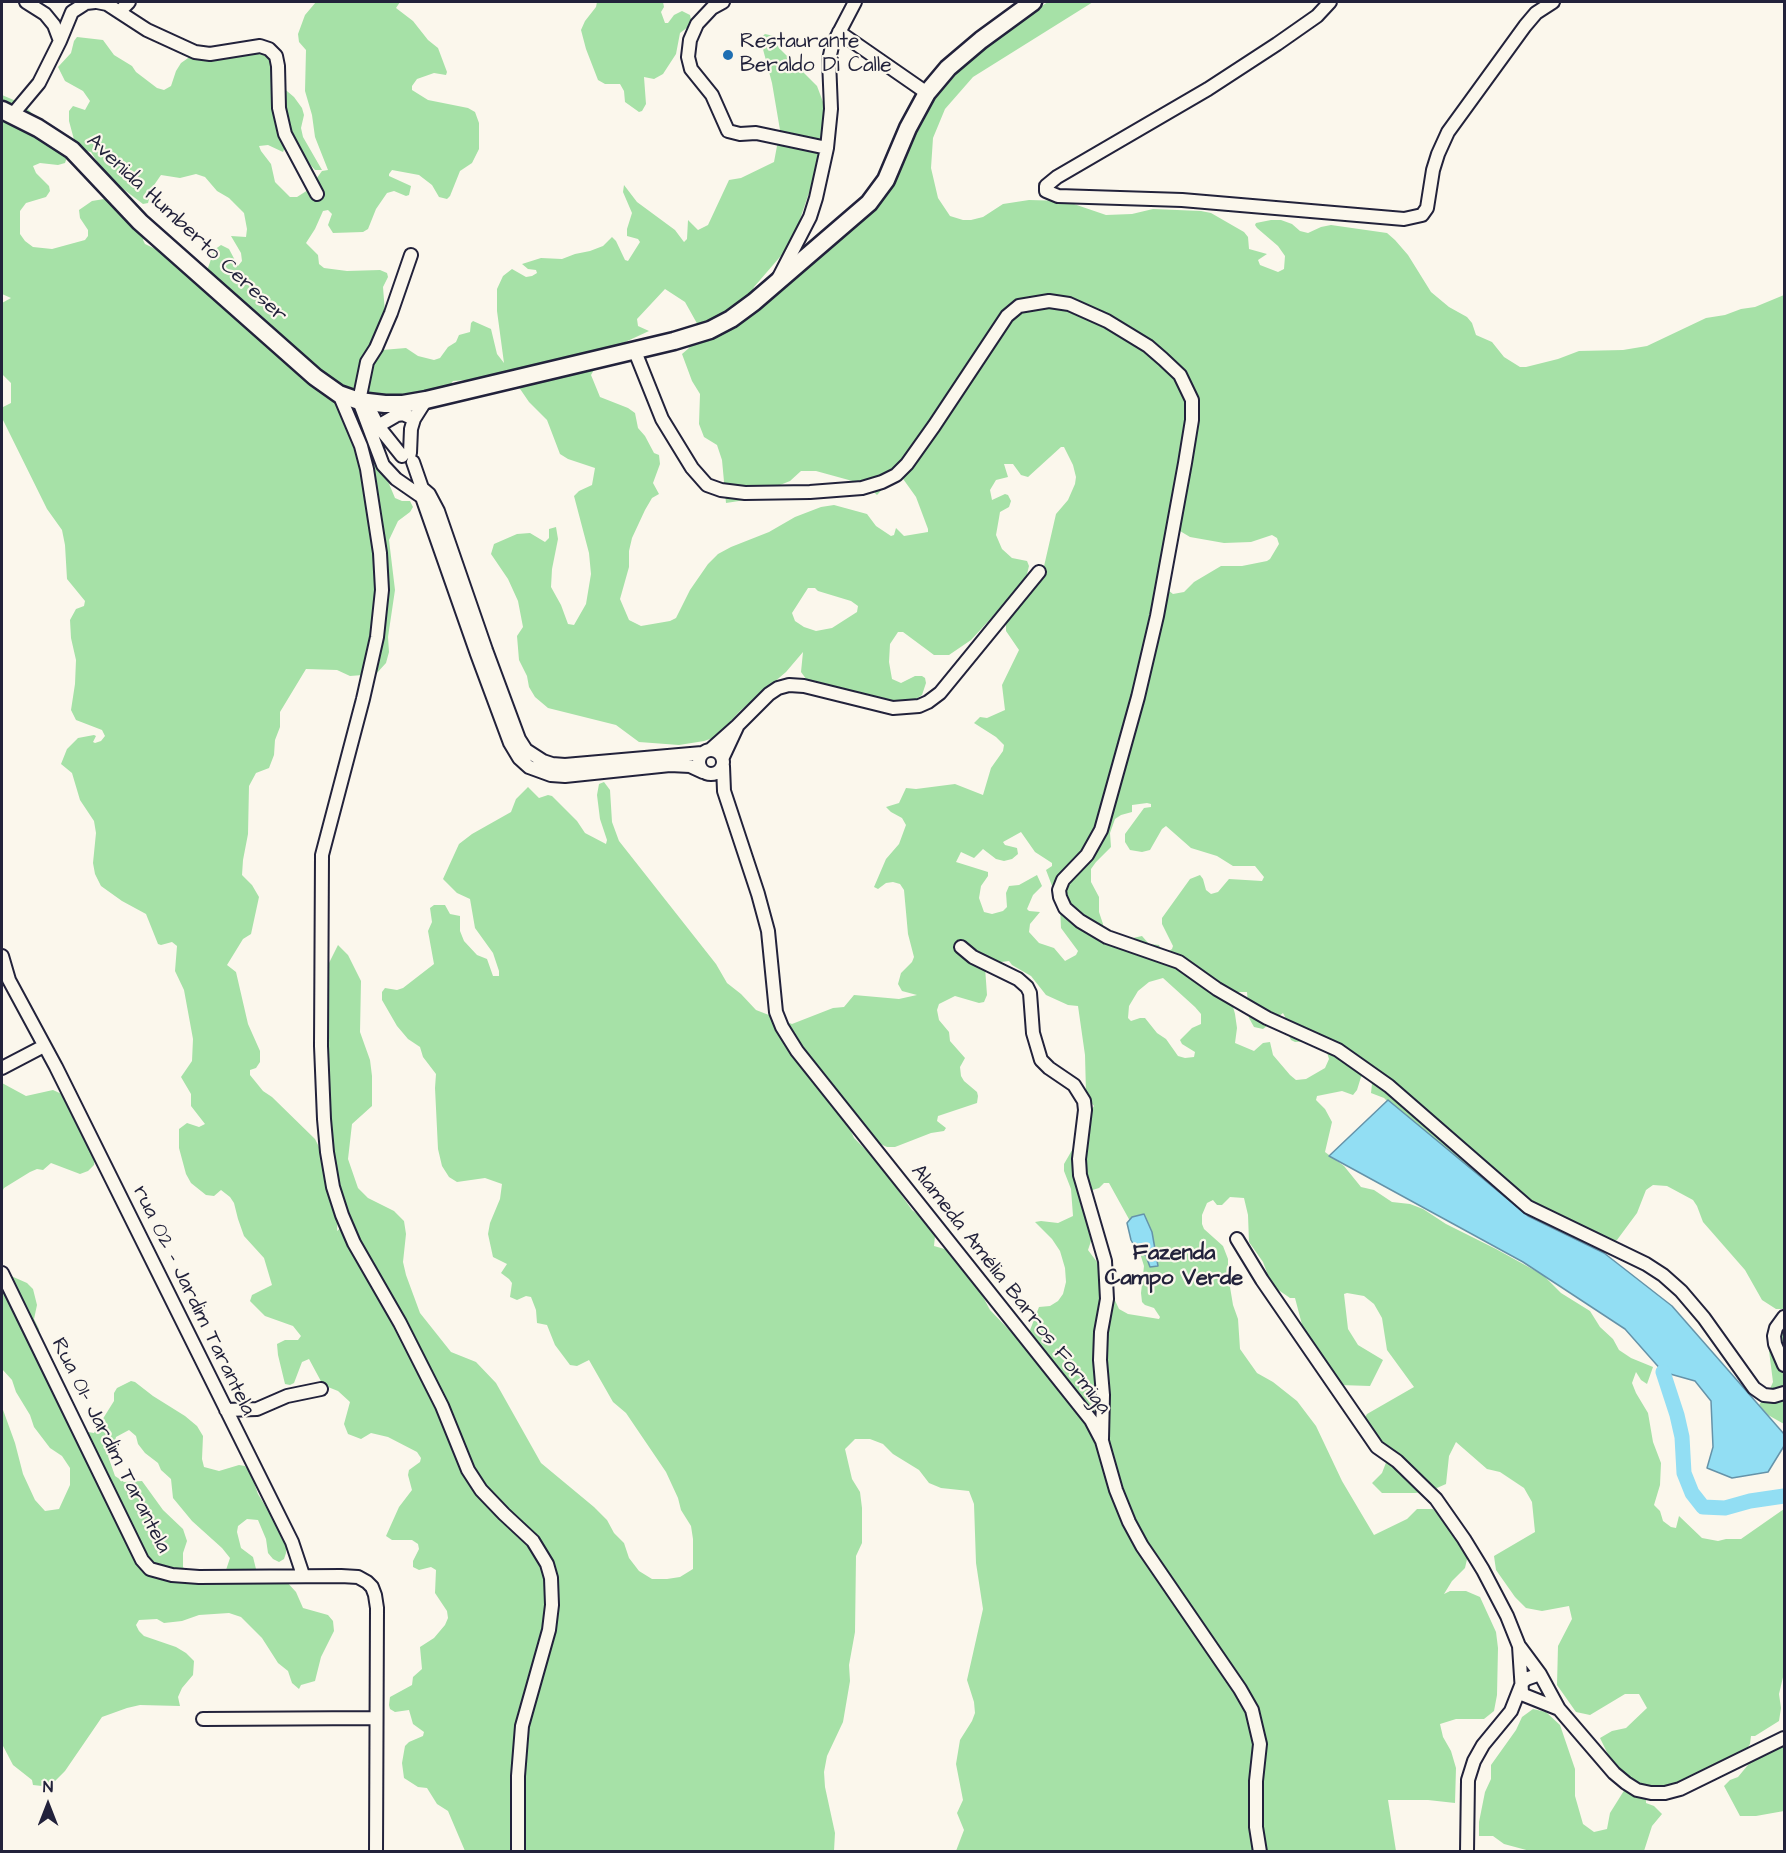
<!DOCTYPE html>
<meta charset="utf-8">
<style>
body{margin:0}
#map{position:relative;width:1786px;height:1853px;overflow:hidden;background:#fbf7ec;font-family:"Architects Daughter",sans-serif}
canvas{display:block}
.frame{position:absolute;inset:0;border:3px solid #22223b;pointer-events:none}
.north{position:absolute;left:18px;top:1775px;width:60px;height:60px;-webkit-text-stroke:4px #fbf7ec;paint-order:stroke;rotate:0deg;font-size:16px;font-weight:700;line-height:24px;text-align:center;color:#22223b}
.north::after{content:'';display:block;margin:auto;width:21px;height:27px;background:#22223b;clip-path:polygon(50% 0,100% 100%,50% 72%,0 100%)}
</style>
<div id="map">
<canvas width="1786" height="1853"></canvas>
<div class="frame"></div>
<div class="north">N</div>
</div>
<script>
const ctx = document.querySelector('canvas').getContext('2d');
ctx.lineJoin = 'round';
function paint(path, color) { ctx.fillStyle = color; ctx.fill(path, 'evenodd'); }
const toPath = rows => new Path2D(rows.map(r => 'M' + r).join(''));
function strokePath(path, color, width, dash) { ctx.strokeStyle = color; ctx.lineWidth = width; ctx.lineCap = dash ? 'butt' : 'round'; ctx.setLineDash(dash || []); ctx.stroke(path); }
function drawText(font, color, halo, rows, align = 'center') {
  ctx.font = font + ' "Architects Daughter",sans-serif'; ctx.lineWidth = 4.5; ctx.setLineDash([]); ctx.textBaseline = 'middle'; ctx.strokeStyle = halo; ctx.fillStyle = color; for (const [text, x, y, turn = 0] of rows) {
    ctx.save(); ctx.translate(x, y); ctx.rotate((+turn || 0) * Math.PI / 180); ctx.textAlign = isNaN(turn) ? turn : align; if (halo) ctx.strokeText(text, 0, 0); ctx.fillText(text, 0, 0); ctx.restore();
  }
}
paint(toPath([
 [316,2,400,2,396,8,413,21,428,40,438,48,447,72,446,75,434,73,417,79,412,86,412,90,428,100,468,108,475,112,479,123,479,149,472,163,460,171,450,196,447,199,439,197,432,185,419,175,392,170,389,174,389,176,411,186,409,195,406,196,394,191,387,193,376,209,368,229,363,232,333,233,328,225,332,214,328,210,323,211,315,229,306,243,318,255,319,264,324,268,347,271,380,270,387,273,388,277,383,287,386,326,373,348,382,350,406,348,418,356,434,360,440,358,448,347,456,342,459,335,470,332,471,323,473,321,491,329,497,354,504,363,497,311,497,289,503,276,512,269,526,277,532,276,537,273,536,270,528,269,522,264,541,258,562,259,575,254,590,251,603,246,612,237,616,241,625,260,628,261,640,242,638,239,627,236,627,229,632,213,623,192,624,185,637,202,675,230,684,242,687,239,688,220,698,230,708,225,729,180,741,178,774,162,780,130,772,83,760,38,765,34,774,36,777,38,776,43,780,49,817,86,826,110,827,121,817,169,792,243,754,287,751,296,755,302,769,301,771,290,852,220,899,148,918,131,935,99,971,57,1006,28,1048,2,1093,2,973,77,945,109,933,138,931,168,938,198,950,216,963,220,971,220,983,217,1003,204,1029,200,1065,201,1106,215,1132,214,1153,209,1201,211,1211,213,1244,232,1248,237,1249,249,1267,254,1258,260,1260,265,1278,272,1284,269,1285,256,1278,246,1257,228,1255,225,1256,223,1271,220,1281,220,1292,224,1300,231,1308,233,1321,227,1331,225,1387,233,1395,240,1408,255,1431,292,1449,307,1467,317,1472,323,1476,335,1492,342,1504,357,1520,367,1526,367,1558,359,1579,351,1623,350,1647,346,1706,318,1725,315,1741,309,1755,307,1784,295,1784,1309,1776,1309,1762,1300,1745,1270,1703,1222,1697,1206,1693,1200,1667,1186,1653,1185,1646,1190,1637,1213,1617,1240,1598,1251,1577,1255,1386,1116,1387,1101,1384,1098,1371,1093,1372,1084,1367,1073,1361,1077,1357,1090,1353,1095,1342,1091,1317,1096,1316,1100,1325,1109,1332,1122,1325,1152,1344,1166,1361,1187,1374,1190,1392,1202,1410,1204,1423,1209,1446,1224,1496,1249,1543,1275,1561,1293,1590,1311,1600,1327,1613,1339,1619,1350,1631,1358,1653,1367,1647,1384,1641,1380,1636,1372,1632,1383,1636,1393,1648,1413,1653,1442,1661,1463,1660,1485,1654,1505,1660,1511,1663,1521,1671,1527,1676,1528,1679,1516,1702,1538,1718,1541,1726,1539,1741,1539,1784,1509,1784,1673,1779,1694,1781,1708,1779,1721,1755,1736,1751,1736,1750,1744,1746,1750,1646,1800,1646,1803,1654,1806,1662,1814,1652,1826,1644,1851,1530,1851,1504,1844,1493,1836,1479,1836,1479,1822,1485,1792,1491,1779,1491,1765,1516,1730,1522,1717,1533,1709,1546,1712,1560,1725,1575,1769,1575,1796,1583,1824,1594,1832,1607,1829,1610,1813,1625,1789,1600,1738,1612,1731,1626,1728,1647,1708,1639,1694,1625,1694,1590,1715,1576,1712,1557,1685,1558,1646,1572,1619,1569,1606,1542,1611,1526,1608,1515,1597,1496,1570,1494,1556,1535,1532,1532,1502,1524,1488,1500,1472,1487,1469,1456,1442,1449,1456,1446,1484,1430,1491,1415,1493,1382,1493,1372,1483,1382,1473,1387,1460,1360,1426,1367,1414,1414,1387,1387,1350,1382,1318,1374,1304,1364,1296,1347,1293,1344,1294,1348,1329,1358,1345,1383,1360,1370,1386,1340,1385,1305,1336,1295,1298,1290,1298,1277,1289,1269,1278,1263,1262,1249,1242,1248,1215,1244,1198,1230,1197,1222,1205,1217,1205,1213,1200,1207,1203,1202,1215,1202,1224,1204,1229,1223,1246,1228,1259,1228,1275,1233,1305,1238,1319,1240,1349,1257,1373,1273,1382,1297,1401,1316,1426,1342,1481,1374,1535,1407,1519,1417,1509,1433,1509,1453,1532,1468,1555,1465,1568,1452,1581,1444,1594,1450,1591,1466,1591,1480,1597,1496,1632,1498,1648,1497,1695,1494,1711,1484,1719,1456,1719,1440,1724,1443,1737,1451,1751,1456,1768,1455,1803,1428,1800,1388,1800,1396,1851,956,1851,964,1830,957,1813,963,1800,956,1764,960,1740,972,1721,975,1713,974,1702,967,1680,983,1609,976,1563,974,1504,969,1491,941,1488,929,1483,919,1470,893,1454,883,1444,870,1439,855,1439,845,1449,852,1479,860,1492,862,1508,862,1543,856,1556,855,1632,849,1665,850,1681,843,1722,827,1756,824,1772,825,1787,835,1833,834,1851,465,1851,448,1811,437,1804,427,1788,418,1787,404,1778,402,1763,405,1746,409,1742,423,1736,424,1732,413,1724,409,1710,395,1712,390,1709,389,1705,390,1697,412,1685,413,1677,422,1669,420,1647,434,1638,445,1625,448,1618,447,1611,435,1593,436,1570,431,1567,419,1570,413,1567,413,1561,419,1549,418,1544,412,1540,392,1540,386,1536,399,1507,412,1490,408,1475,409,1470,420,1462,421,1458,417,1452,388,1437,371,1433,361,1439,348,1434,344,1424,350,1402,338,1391,323,1385,309,1359,302,1362,294,1383,290,1385,285,1384,278,1355,277,1344,285,1340,298,1340,301,1336,293,1326,265,1316,250,1301,252,1295,272,1285,264,1258,244,1236,238,1219,234,1203,230,1197,221,1190,214,1196,206,1195,191,1183,186,1174,179,1148,179,1129,187,1123,199,1127,205,1124,191,1106,191,1094,181,1077,192,1061,193,1039,184,990,175,971,177,946,172,942,161,945,158,944,146,914,122,901,101,886,95,874,93,863,96,833,94,821,80,800,72,773,61,764,67,749,78,738,94,735,96,736,93,742,95,743,101,741,105,736,102,730,76,720,71,710,75,684,76,660,71,638,70,620,76,609,84,606,85,601,67,579,65,545,62,530,47,509,2,418,3,407,11,403,11,383,2,374,2,303,11,298,2,294,2,95,23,104,43,125,64,140,67,157,65,163,58,165,40,163,33,166,36,173,49,186,50,191,46,197,26,203,20,211,20,234,25,241,33,247,52,249,85,240,88,236,88,230,80,218,79,210,92,201,104,199,124,207,148,232,143,240,145,244,200,270,208,268,214,250,221,245,229,249,238,266,242,261,241,253,231,236,246,237,247,229,244,213,229,198,217,191,205,177,196,174,180,178,161,175,152,188,148,203,143,204,106,176,91,152,80,150,76,147,69,121,69,111,73,106,85,110,90,101,83,91,65,81,58,67,71,53,74,41,77,37,103,40,114,55,132,66,136,72,157,88,164,90,171,86,176,71,181,63,191,56,238,50,265,53,273,62,281,86,294,97,302,108,304,115,301,128,303,137,322,170,315,170,298,151,286,145,283,152,268,145,259,146,261,151,271,164,275,182,290,197,297,197,308,190,322,171,328,170,315,137,312,115,305,91,306,50,299,42,298,34,305,15],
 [665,289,685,302,699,327,689,348,682,354,692,381,700,394,699,424,704,437,717,445,722,460,726,503,752,499,765,491,790,481,801,471,816,471,867,485,877,495,889,482,901,476,916,497,928,529,928,532,904,536,896,528,894,535,891,536,876,526,867,514,834,505,821,507,795,517,769,532,731,547,718,554,708,564,690,590,676,618,670,621,641,626,629,620,620,599,629,567,629,551,632,538,645,510,652,498,659,494,653,483,660,464,659,455,654,453,645,436,638,428,635,413,628,408,600,397,591,375,602,356,610,349,649,331,638,326,637,319],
 [466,380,476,382,516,383,529,402,547,420,560,454,568,459,595,468,592,485,579,491,574,496,589,553,591,574,586,604,574,625,568,624,561,605,551,587,552,569,558,539,556,527,549,529,549,538,545,542,530,533,517,534,494,544,491,554,508,579,518,601,523,627,517,636,519,660,527,676,529,687,535,697,548,708,616,725,639,742,679,745,704,741,716,737,740,711,786,672,803,652,801,672,809,683,906,706,922,695,926,683,925,678,922,676,915,676,901,683,892,679,889,662,890,644,898,632,903,632,934,655,949,655,971,640,1014,593,1023,588,1006,621,1006,631,1019,650,1002,685,1005,710,987,718,980,717,974,723,996,737,1004,745,1003,751,991,768,983,795,955,784,916,789,906,788,899,803,886,807,891,812,902,818,906,825,899,844,886,859,874,887,878,889,886,883,893,882,900,884,904,890,908,934,914,957,912,962,901,973,898,984,902,991,917,995,899,999,854,995,844,1007,833,1008,792,1024,756,1010,741,994,727,983,716,964,619,841,612,822,610,790,604,782,599,784,597,795,600,819,607,840,606,844,585,833,577,821,552,796,548,795,539,798,528,787,516,799,511,812,472,834,459,844,443,879,457,893,470,899,475,928,493,953,499,971,499,976,493,976,487,959,477,955,464,941,460,931,460,916,450,914,445,905,434,905,430,908,432,922,428,931,434,964,403,988,397,990,385,988,382,992,382,1000,397,1026,408,1039,420,1047,423,1057,436,1074,435,1088,438,1149,442,1166,449,1177,457,1182,485,1178,502,1184,500,1199,490,1223,488,1234,493,1257,507,1264,501,1273,509,1279,512,1283,510,1297,517,1300,526,1296,531,1297,536,1310,537,1323,547,1325,555,1345,570,1365,577,1366,589,1360,613,1402,626,1413,666,1472,678,1498,681,1510,691,1526,693,1539,693,1569,680,1577,667,1579,652,1579,639,1571,629,1558,624,1543,614,1533,607,1520,594,1507,541,1463,496,1383,476,1362,451,1352,420,1313,406,1275,403,1262,406,1234,404,1221,394,1211,368,1198,358,1188,348,1159,352,1124,372,1106,372,1076,370,1060,360,1032,361,981,348,955,338,945,323,975,331,1162,350,1220,337,1231,338,1214,321,1151,315,1139,272,1097,263,1091,250,1075,250,1070,256,1068,260,1062,260,1051,248,1024,236,972,227,965,243,939,251,934,259,897,252,885,242,875,243,860,248,834,249,786,256,773,269,768,274,755,275,740,280,727,280,712,306,669,337,670,350,676,376,674,386,663,389,652,388,637,395,590,389,540,398,521,410,512,413,507,410,501,402,501,395,498,379,460,338,404,397,394,414,397,448,388,453,381],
 [1061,447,1064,447,1073,465,1076,477,1075,484,1068,500,1056,514,1042,575,1035,578,1027,574,1029,566,1027,561,1012,558,1002,549,996,535,999,518,1000,512,1009,507,1011,501,1008,495,1005,494,992,500,990,490,996,480,1008,477,1004,464,1013,464,1021,475,1028,477],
 [1169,515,1171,515,1180,531,1190,537,1224,543,1251,542,1272,535,1277,538,1279,544,1270,559,1267,561,1242,566,1221,566,1194,582,1184,592,1173,594,1164,587,1170,523],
 [808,588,815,588,818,591,851,601,858,606,857,612,832,628,816,631,804,627,795,621,792,613],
 [1147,803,1151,804,1151,807,1144,808,1125,834,1125,842,1130,850,1142,852,1150,850,1162,829,1166,826,1191,848,1217,856,1233,866,1255,866,1264,877,1262,881,1229,879,1218,892,1211,894,1206,890,1203,879,1200,875,1190,879,1162,918,1162,924,1173,946,1172,949,1164,954,1162,953,1159,945,1149,944,1142,936,1115,942,1102,937,1103,924,1099,912,1099,897,1091,882,1091,869,1096,862,1111,847,1110,833,1115,819,1121,815,1132,812,1132,805],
 [1021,832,1035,852,1052,863,1052,866,1046,870,1060,907,1061,928,1078,951,1076,955,1065,961,1054,948,1039,943,1029,932,1030,924,1040,912,1029,911,1027,909,1033,895,1042,886,1037,875,1019,885,1009,886,1006,893,1007,907,1003,911,992,914,984,912,979,898,981,886,988,876,988,872,956,862,961,852,974,858,983,849,996,859,1004,861,1012,859,1018,854,1017,848,1005,845,1003,842],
 [1009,961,1012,965,1031,976,1046,995,1068,1005,1078,1006,1085,1055,1086,1093,1088,1099,1094,1106,1086,1117,1079,1138,1064,1164,1064,1171,1071,1189,1073,1216,1058,1223,1041,1221,1035,1222,1052,1239,1060,1251,1065,1268,1066,1282,1063,1294,1058,1301,1050,1306,1039,1307,1025,1343,1015,1336,990,1310,971,1274,954,1255,948,1250,934,1246,935,1236,930,1224,912,1210,879,1163,854,1138,848,1124,865,1137,887,1147,895,1147,931,1133,944,1131,946,1128,937,1121,938,1116,977,1103,978,1096,977,1092,964,1081,961,1076,960,1067,965,1058,950,1041,949,1032,939,1020,937,1010,939,1004,955,996,979,1003,984,1002,987,995,985,967,993,963],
 [1163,978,1195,1007,1201,1014,1201,1024,1192,1028,1180,1040,1182,1044,1195,1052,1194,1057,1185,1058,1178,1056,1166,1039,1157,1033,1145,1018,1140,1018,1131,1021,1128,1018,1129,1006,1138,991,1149,982],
 [1229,992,1247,992,1249,1018,1254,1027,1263,1029,1283,1013,1287,1021,1288,1034,1291,1040,1295,1042,1312,1041,1325,1046,1329,1059,1325,1068,1306,1079,1296,1080,1290,1075,1273,1055,1270,1042,1263,1043,1254,1051,1235,1043,1237,1028,1235,1014],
 [1104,1183,1109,1183,1130,1221,1144,1266,1141,1293,1142,1302,1145,1305,1154,1308,1160,1317,1159,1319,1128,1314,1119,1309,1097,1262,1088,1250,1092,1238,1086,1192,1099,1188],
 [597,2,663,2,664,7,661,12,665,23,668,23,674,15,682,11,690,15,692,24,680,33,676,54,663,74,654,79,644,77,646,104,642,111,639,112,625,102,624,91,620,84,605,84,598,80,586,49,581,30,585,21,596,7],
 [2,1083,26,1096,53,1090,66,1096,95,1156,94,1165,88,1171,80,1174,51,1163,43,1170,37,1169,30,1172,4,1188,2,1192],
 [2,1272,27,1283,33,1289,37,1305,34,1319,39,1329,41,1351,48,1382,69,1418,88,1432,94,1433,114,1401,114,1393,117,1388,131,1381,135,1382,153,1396,185,1416,197,1426,203,1436,202,1459,204,1467,219,1471,239,1465,245,1466,251,1474,258,1494,280,1530,286,1544,286,1553,284,1559,279,1562,273,1559,268,1553,266,1539,258,1520,247,1519,238,1526,237,1532,241,1548,253,1557,256,1569,286,1581,296,1592,303,1608,328,1615,333,1621,334,1631,321,1657,315,1681,301,1685,299,1689,292,1683,288,1671,278,1663,262,1638,241,1617,229,1613,199,1615,182,1621,164,1623,157,1619,139,1620,136,1625,139,1631,144,1636,176,1647,186,1653,194,1661,193,1675,182,1688,178,1697,180,1706,140,1705,127,1708,102,1717,65,1771,55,1781,42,1786,33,1785,32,1780,13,1765,2,1744,2,1407,15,1443,23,1474,35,1500,45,1511,59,1509,70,1485,70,1468,62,1456,50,1448,34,1427,30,1415,16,1392,12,1380,2,1369],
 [129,1430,136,1436,138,1444,145,1453,158,1463,161,1470,171,1479,173,1498,192,1521,222,1548,230,1558,226,1570,217,1580,191,1578,183,1567,183,1553,187,1541,183,1529,163,1510,142,1481,124,1482,115,1476,108,1456,113,1449,116,1437],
 [1775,1331,1784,1331,1784,1424,1768,1415,1759,1405,1769,1391,1773,1382,1768,1343,1769,1335],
 [1784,1739,1784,1811,1756,1816,1740,1816,1724,1786,1730,1780,1738,1777,1757,1754]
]), '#a6e1a7');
const water = toPath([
 [1388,1100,1528,1216,1604,1253,1672,1306,1784,1434,1784,1446,1768,1472,1732,1478,1707,1468,1713,1447,1711,1401,1695,1381,1663,1372,1625,1329,1523,1262,1329,1156,1388,1100],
 [1144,1214,1152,1232,1158,1266,1150,1267,1146,1256,1136,1249,1131,1240,1127,1223,1132,1217,1144,1214]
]);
paint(water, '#92def3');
strokePath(water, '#6593a9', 1.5);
strokePath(toPath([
 [1663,1372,1677,1415,1682,1437,1684,1473,1692,1493,1703,1507,1725,1508,1750,1501,1784,1496]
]), '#92def3', 15);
const minor = toPath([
 [97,2,107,4,147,30,195,52,210,54,260,46,269,49,276,56,278,66,279,108,285,134,317,194],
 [723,2,712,8,697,24,690,40,688,57,691,69,712,95,728,131,740,134,756,133,827,148],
 [1330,2,1317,16,1277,44,1208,89,1057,177,1046,186,1046,191,1058,196,1182,200,1404,219,1422,215,1427,208,1433,170,1438,154,1448,132,1525,26,1536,13,1553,2],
 [120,11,129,2],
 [839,32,927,93],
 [60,41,72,12,86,3,95,2],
 [13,114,39,83,60,41,54,25,45,14,26,2],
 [411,255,391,313,376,348,367,362,359,401,383,465,396,479,422,497,477,654,510,743,519,758,529,767,551,775,565,776,670,765,690,766,703,772],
 [778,279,810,217,816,198,827,148,831,109,829,60,832,46,855,2],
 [634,349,662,419,692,468,707,485,721,490,745,493,810,492,862,488,882,482,896,475,907,464,934,426,1007,316,1019,306,1049,301,1069,304,1107,321,1148,346,1163,359,1180,375,1192,400,1192,420,1185,463,1157,616,1138,697,1101,830,1087,855,1063,880,1059,890,1060,897,1065,908,1080,921,1107,937,1179,962,1217,989,1267,1018,1338,1050,1389,1086,1528,1207,1646,1264,1663,1275,1681,1291,1704,1318,1754,1388,1764,1395,1774,1396,1784,1393],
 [339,394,361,446,367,469,380,553,382,590,377,637,363,699,322,855,321,1046,324,1119,327,1152,333,1187,342,1215,354,1243,400,1323,442,1406,468,1470,481,1490,504,1514,533,1541,547,1564,551,1578,552,1605,549,1630,522,1726,518,1776,518,1852],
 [371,412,378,426,402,456],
 [378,426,397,415,403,414,414,419],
 [410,453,411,429,414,419,426,400],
 [413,462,422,488,429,494,438,511,486,650,519,739,526,750,543,761,552,764,565,765,702,753],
 '699 762a12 12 0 1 1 24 0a12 12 0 1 1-24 0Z',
 [710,750,737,726,769,694,778,688,789,685,804,686,893,708,919,706,928,702,940,693,1039,572],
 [723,757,737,727],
 [723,766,724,791,758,894,768,931,776,1012,782,1027,797,1051,1091,1420,1102,1441,1116,1490,1129,1522,1142,1546,1240,1689,1252,1710,1260,1744,1256,1781,1256,1827,1260,1852],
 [961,947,973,957,1018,979,1027,987,1030,993,1033,1033,1041,1060,1049,1068,1074,1085,1084,1101,1085,1110,1079,1159,1080,1175,1105,1261,1107,1299,1101,1332,1100,1360,1103,1395,1102,1439],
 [2,956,9,980,56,1067,292,1542,303,1575],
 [2,1068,44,1046],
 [1237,1239,1262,1280,1377,1447,1397,1461,1436,1499,1464,1539,1483,1570,1507,1616,1519,1646,1522,1692,1524,1695,1559,1709],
 [2,1273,142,1560,150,1569,172,1575,199,1577,341,1576,358,1577,367,1582,372,1587,375,1595,377,1608,376,1852],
 [1784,1317,1776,1328,1774,1336,1775,1344,1784,1365],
 [226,1410,257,1409,287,1396,321,1389],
 [1520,1647,1540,1674,1559,1709,1614,1773,1626,1783,1637,1790,1651,1793,1665,1793,1680,1789,1784,1738],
 [203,1719,376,1718],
 [1467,1852,1468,1780,1474,1761,1483,1745,1511,1711,1522,1683,1526,1679,1540,1674]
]);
const major = toPath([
 [2,110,38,128,72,150,140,222,315,377,339,394,359,401,385,404,403,404,426,400,674,341,710,330,731,319,754,302,869,203,886,180,908,128,927,93,948,68,981,40,1033,2]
]);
strokePath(minor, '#22223b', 16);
strokePath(major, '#22223b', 21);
strokePath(minor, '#fbf7ec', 12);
strokePath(major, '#fbf7ec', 16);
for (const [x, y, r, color] of [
 [728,55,6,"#1f6fb2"]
]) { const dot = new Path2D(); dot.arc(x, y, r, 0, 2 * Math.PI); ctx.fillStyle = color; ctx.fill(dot); strokePath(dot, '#fbf7ec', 2); }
drawText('21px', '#22223b', '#fbf7ec', [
 ["Restaurante",740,43],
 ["Beraldo Di Calle",740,67]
], 'left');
drawText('21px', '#22223b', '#fbf7ec', [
 ["Avenida Humberto Cereser",186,229,43],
 ["Alameda Amélia Barros Formiga",1010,1290,52],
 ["rua 02 - Jardim Tarantela",193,1301,64],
 ["Rua 01- Jardim Tarantela",110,1446,63]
]);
drawText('bold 22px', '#22223b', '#fbf7ec', [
 ["Fazenda",1174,1254],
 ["Campo Verde",1174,1279]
]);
</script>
